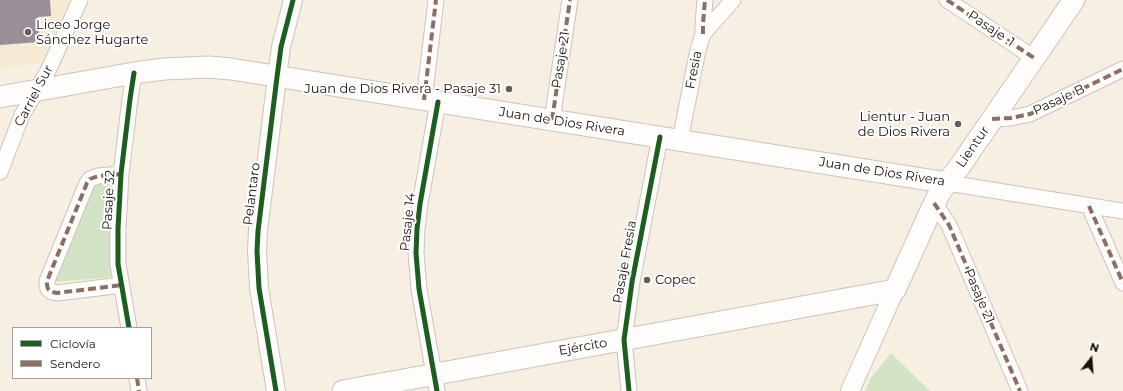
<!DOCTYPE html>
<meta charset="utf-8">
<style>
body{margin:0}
#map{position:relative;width:1123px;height:391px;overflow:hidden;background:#f6efe2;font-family:Montserrat,sans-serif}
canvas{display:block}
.legend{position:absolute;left:12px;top:327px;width:140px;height:52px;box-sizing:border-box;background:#fff;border:1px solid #a2a09d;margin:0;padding:5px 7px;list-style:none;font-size:12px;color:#16120a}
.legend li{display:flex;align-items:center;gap:8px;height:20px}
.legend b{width:20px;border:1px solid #a2a09d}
.north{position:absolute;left:1071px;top:339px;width:40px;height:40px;-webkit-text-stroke:3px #fff;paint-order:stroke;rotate:17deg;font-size:11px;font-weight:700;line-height:16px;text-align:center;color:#16120a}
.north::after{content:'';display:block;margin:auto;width:14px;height:18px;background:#16120a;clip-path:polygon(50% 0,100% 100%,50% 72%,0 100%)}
</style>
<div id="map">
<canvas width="1123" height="391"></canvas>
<ul class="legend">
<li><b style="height:5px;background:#1b5e20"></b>Ciclovía</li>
<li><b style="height:5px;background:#8d6e63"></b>Sendero</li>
</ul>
<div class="north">N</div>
</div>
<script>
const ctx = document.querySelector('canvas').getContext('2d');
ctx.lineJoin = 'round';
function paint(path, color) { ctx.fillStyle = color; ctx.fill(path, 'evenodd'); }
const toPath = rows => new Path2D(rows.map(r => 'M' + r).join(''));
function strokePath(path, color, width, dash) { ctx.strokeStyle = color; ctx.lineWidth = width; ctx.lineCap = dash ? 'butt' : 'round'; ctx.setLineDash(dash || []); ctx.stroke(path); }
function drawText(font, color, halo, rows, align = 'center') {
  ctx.font = font + ' Montserrat,sans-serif'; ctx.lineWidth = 4; ctx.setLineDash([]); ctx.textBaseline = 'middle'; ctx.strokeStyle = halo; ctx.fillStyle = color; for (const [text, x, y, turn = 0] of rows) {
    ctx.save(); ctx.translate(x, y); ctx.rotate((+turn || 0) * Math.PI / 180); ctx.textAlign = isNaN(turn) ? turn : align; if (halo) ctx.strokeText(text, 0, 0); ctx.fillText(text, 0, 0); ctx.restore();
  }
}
paint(toPath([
 [0,0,70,0,41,63,0,70]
]), '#f6ead4');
paint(toPath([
 [101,180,110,183,115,189,114,277,53,282,95,183],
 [891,353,930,391,865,391,871,378]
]), '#d3e3c6');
paint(toPath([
 [0,0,50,0,51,16,38,17,39,42,0,45]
]), '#9a8f96');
const minor = toPath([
 [947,0,1034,58],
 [703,34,733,0],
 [424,100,436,0],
 [992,119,1011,118,1030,114,1123,69],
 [552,120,570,0],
 [680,140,698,50,703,34,703,24,705,0],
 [0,172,22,115,49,69,80,0],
 [121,174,98,176,90,179,87,183,47,281,47,285,48,289,52,292,57,293,122,285],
 [948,183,1123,211],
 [934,203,949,225,1020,391],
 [1089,206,1123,283],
 [129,328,118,264,118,229,121,174,130,99,134,73],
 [137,378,139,391],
 [437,391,419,289,416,253,417,229,420,204,438,102],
 [629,391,624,340,632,282,660,137]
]);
const tertiary = toPath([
 [276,391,259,288,257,251,258,231,277,77,281,47,293,0],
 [850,391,895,290]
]);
const secondary = toPath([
 [0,97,134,73,164,69,209,67,231,69,948,183],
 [343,391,895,290,931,210,940,192,960,166,1074,0]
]);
strokePath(minor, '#cac5bb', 17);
strokePath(tertiary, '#cac5bb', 20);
strokePath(secondary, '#cac5bb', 23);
strokePath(minor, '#fefdfb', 15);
strokePath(tertiary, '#fefdfb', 18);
strokePath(secondary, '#fefdfb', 21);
strokePath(toPath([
 [947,0,1034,58],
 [703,34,703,24,705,0],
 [424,100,436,0],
 [992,119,1011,118,1030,114,1123,69],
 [552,120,570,0],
 [121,174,98,176,90,179,87,183,47,281,47,285,48,289,52,292,57,293,122,285],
 [934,203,949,225,1020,391],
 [1089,206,1123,283],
 [137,378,139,391]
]), '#8d6e63', 4, [8, 4]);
strokePath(toPath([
 [129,328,118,264,118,229,121,174,130,99,134,73],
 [276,391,259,288,257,251,258,231,277,77,281,47,293,0],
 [437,391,419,289,416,253,417,229,420,204,438,102],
 [629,391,624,340,632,282,660,137]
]), '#1b5e20', 5);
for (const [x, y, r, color] of [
 [28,32,4,"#645f56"],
 [509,89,4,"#645f56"],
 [958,124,4,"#645f56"],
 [647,280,4,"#645f56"]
]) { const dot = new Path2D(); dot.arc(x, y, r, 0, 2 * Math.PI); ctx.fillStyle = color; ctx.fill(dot); strokePath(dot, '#fff', 1.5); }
drawText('13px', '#16120a', '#fff', [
 ["Liceo Jorge",36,25],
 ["Sánchez Hugarte",36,40],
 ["Juan de Dios Rivera - Pasaje 31",501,89,"right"],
 ["Lientur - Juan",950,117,"right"],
 ["de Dios Rivera",950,132,"right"],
 ["Copec",655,280]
], 'left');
drawText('13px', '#16120a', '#fff', [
 ["Pasaje .1",991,29,34],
 ["Pasaje 21",561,60,-81],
 ["Fresia",694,70,-79],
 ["Carriel Sur",34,96,-62],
 ["Pasaje B",1059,100,-25],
 ["Juan de Dios Rivera",562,122,9],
 ["Lientur",973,147,-55],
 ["Juan de Dios Rivera",882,172,9],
 ["Pelantaro",252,194,-83],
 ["Pasaje 32",109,200,-87],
 ["Pasaje 14",408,222,-84],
 ["Pasaje Fresia",625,262,-80],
 ["Pasaje 21",979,296,67],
 ["Ejército",583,347,-10]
]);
</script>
